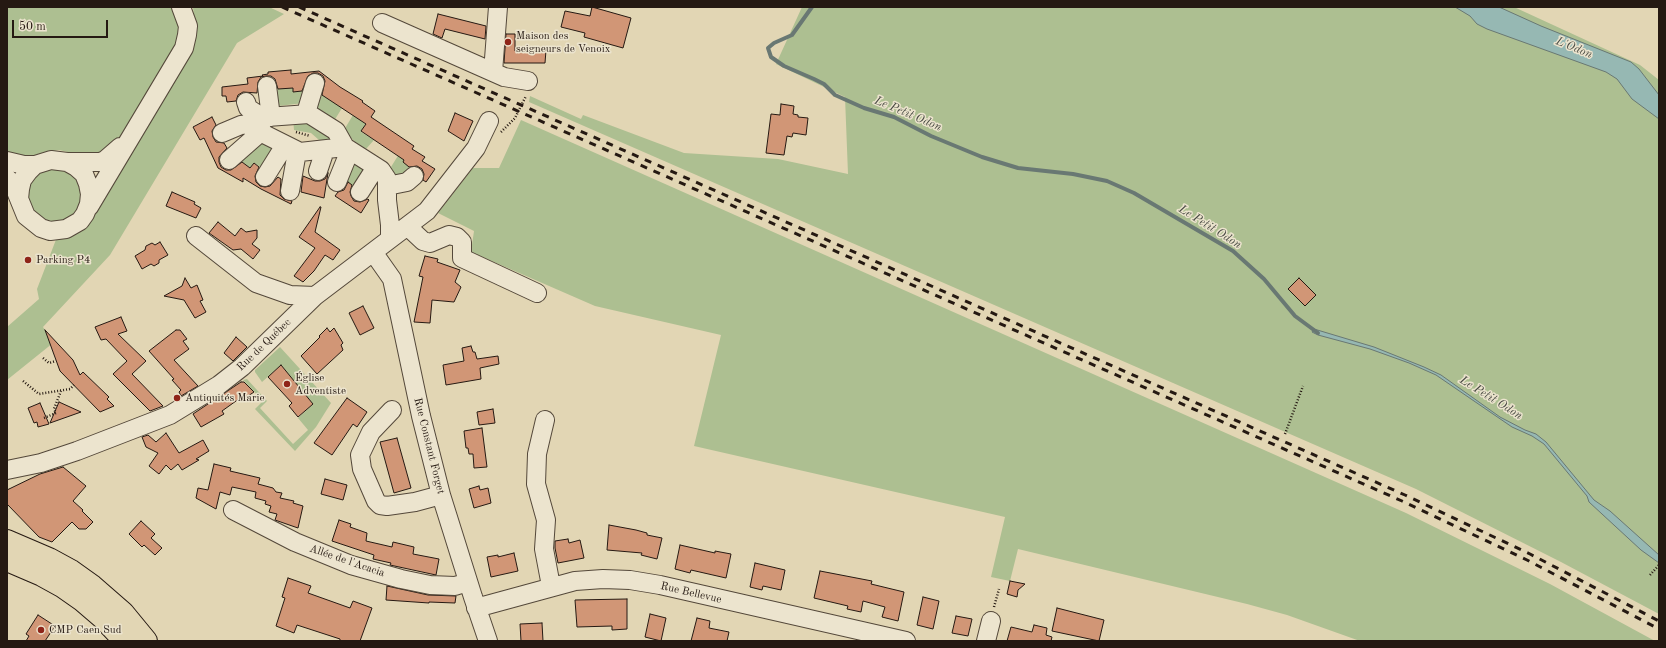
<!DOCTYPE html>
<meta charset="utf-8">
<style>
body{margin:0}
#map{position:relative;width:1666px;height:648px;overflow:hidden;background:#e2d6b4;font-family:"Old Standard TT",serif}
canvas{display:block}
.frame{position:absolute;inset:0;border:8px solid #251912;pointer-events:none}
.scale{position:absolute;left:12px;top:20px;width:96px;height:18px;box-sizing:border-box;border:2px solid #251912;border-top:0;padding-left:5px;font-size:12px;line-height:14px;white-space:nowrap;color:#251912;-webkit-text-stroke:3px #ece4ce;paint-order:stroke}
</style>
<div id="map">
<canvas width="1666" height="648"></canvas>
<div class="frame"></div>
<div class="scale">50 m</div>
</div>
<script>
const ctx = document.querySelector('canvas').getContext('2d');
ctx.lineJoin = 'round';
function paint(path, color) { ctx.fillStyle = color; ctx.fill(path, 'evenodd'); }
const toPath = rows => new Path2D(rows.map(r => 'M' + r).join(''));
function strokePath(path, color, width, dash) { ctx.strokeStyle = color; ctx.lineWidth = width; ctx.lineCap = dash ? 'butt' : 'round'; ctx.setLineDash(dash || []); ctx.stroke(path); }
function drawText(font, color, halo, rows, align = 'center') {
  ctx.font = font + ' "Old Standard TT",serif'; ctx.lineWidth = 3; ctx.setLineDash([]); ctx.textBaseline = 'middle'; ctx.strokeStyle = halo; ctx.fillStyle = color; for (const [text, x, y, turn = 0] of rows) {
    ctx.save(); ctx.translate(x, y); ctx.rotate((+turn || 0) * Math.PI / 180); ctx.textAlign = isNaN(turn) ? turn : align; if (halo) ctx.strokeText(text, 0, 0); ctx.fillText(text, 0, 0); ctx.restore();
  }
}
paint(toPath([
 [7,7,173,7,180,23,177,46,120,142,109,151,81,159,72,153,59,150,45,152,26,158,7,154],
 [193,7,269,7,284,14,237,43,110,255,43,327,53,343,7,380,7,327,39,299,37,289,57,237,104,197,196,39],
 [802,7,1514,7,1640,65,1659,80,1659,614,1561,562,1416,489,529,102,530,96,581,119,583,115,684,153,778,159,848,174,845,97,776,64],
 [293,86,293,91,305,90,304,103,278,106,277,87],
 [320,93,342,108,334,121,315,109],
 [353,115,366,124,361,132,374,140,366,149,354,141,344,130],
 [307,116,336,137,321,147,319,140,311,133,294,130,293,118],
 [521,120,1406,513,1550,584,1655,641,1360,641,1287,615,1247,604,1018,549,1010,581,991,577,1005,517,694,446,721,335,595,306,471,252,474,231,438,213,473,168,499,168],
 [263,140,279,150,266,171,254,163,250,168,238,159],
 [399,154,405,159,410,166,404,175,397,178,391,167],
 [355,164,367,172,358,189,345,181],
 [56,166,75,175,83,195,80,206,73,215,63,220,51,222,40,218,32,210,28,201,29,182,36,174],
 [280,347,331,403,316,427,295,451,255,409,263,401,243,380,247,379,267,401,260,408,293,444,308,430,298,418,313,404,281,365,262,382,255,372,255,370]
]), '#adbf91');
const water = toPath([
 [1455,7,1499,7,1541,26,1631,62,1639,69,1659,95,1659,119,1632,99,1617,79,1606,72,1487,29,1477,24,1470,16,1455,7],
 [1314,329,1374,347,1424,367,1441,375,1500,417,1525,430,1536,434,1546,442,1594,500,1610,511,1659,555,1659,563,1641,550,1589,502,1587,496,1544,444,1532,436,1512,427,1436,375,1409,363,1370,349,1318,335,1312,332,1314,329]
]);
paint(water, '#96b8b3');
strokePath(water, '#697873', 1);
strokePath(toPath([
 [812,7,792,35,774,43,768,48,771,57,784,66,814,79,824,84,835,95,864,108,894,117,931,136,982,157,1018,168,1073,174,1107,181,1134,193,1233,251,1264,279,1295,316,1318,333]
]), '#697873', 4);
const building = toPath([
 [592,7,631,18,623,48,584,37,585,33,561,27,565,11,590,16,592,7],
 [438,14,486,26,485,39,445,29,442,38,433,34,438,14],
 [506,34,515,34,515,51,546,50,545,63,504,63,506,34],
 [291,70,291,74,319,71,340,87,363,101,362,102,375,111,371,117,414,146,412,149,425,157,422,161,435,169,426,182,423,180,424,174,422,169,417,166,409,167,403,162,404,160,361,131,366,124,322,95,325,81,323,76,318,73,313,73,308,76,302,91,293,92,293,88,278,89,275,79,271,76,266,76,261,77,258,82,257,93,243,92,238,95,236,101,227,102,226,96,222,96,222,87,248,84,247,78,263,76,262,75,268,74,268,72,291,70],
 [781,104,794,106,793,114,798,115,798,117,808,118,806,135,793,133,792,137,787,136,784,155,766,153,771,114,780,115,781,104],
 [455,113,473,121,464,141,448,131,455,113],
 [212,117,216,125,212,131,213,137,216,142,224,143,227,148,219,157,219,162,221,167,226,170,231,170,242,162,250,168,254,163,259,167,255,176,256,182,260,186,265,187,270,186,278,177,281,179,280,195,284,199,292,201,291,204,261,189,243,178,243,182,218,168,204,138,200,140,193,127,212,117],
 [328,173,324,198,301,192,303,176,315,181,320,181,325,179,328,173],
 [348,182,352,185,350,192,351,196,354,201,360,202,368,199,369,200,361,213,335,196,338,192,344,190,348,182],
 [172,192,195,202,194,204,201,208,196,218,166,206,172,192],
 [320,207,321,207,315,232,340,250,333,260,325,255,314,271,303,282,294,276,315,248,299,237,320,207],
 [218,222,235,236,241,228,246,232,257,230,257,238,252,244,260,250,253,259,241,249,233,250,209,233,218,222],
 [160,242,168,255,159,260,159,263,154,266,151,264,142,269,135,256,145,250,146,246,152,243,155,245,160,242],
 [425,256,438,259,437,262,460,270,455,282,461,287,454,302,432,300,430,323,414,322,423,277,419,276,425,256],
 [185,278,191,288,197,285,203,300,200,301,206,312,195,318,184,300,164,296,182,286,185,278],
 [1299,278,1316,295,1305,306,1288,289,1299,278],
 [363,306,374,328,360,335,349,313,363,306],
 [121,317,127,331,118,334,146,361,132,374,163,406,150,411,113,374,127,361,106,339,101,340,95,327,121,317],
 [327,328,330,332,334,328,343,343,341,345,343,350,317,374,301,356,320,337,319,336,327,328],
 [45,330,73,360,80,375,83,372,109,397,107,399,114,406,100,412,60,371,45,330],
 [176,330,180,330,187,339,183,341,189,349,174,360,198,386,181,396,179,392,181,390,172,380,174,379,149,351,176,330],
 [236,337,247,347,233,361,224,353,236,337],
 [471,346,473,352,475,352,477,359,498,356,499,364,480,368,481,379,446,385,443,365,464,361,462,348,471,346],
 [281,365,313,404,298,417,289,406,292,403,268,377,281,365],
 [241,382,244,382,254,392,245,398,243,396,222,411,224,414,201,427,193,414,241,382],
 [347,398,367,412,357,427,353,424,332,455,314,443,347,398],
 [59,402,81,412,50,423,59,402],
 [40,403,49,424,38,427,37,422,34,423,28,408,40,403],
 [493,409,495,423,479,425,477,412,493,409],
 [482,428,487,467,474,468,473,454,469,454,468,448,466,448,464,431,482,428],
 [166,433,179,453,203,440,209,451,196,459,199,460,182,470,178,464,171,470,166,465,159,474,149,466,158,453,146,447,142,437,148,435,156,442,166,433],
 [397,438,411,488,394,493,380,442,397,438],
 [214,464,231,468,230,471,260,478,258,484,273,488,276,492,282,493,280,498,294,501,293,503,303,506,298,528,275,520,277,514,269,512,271,506,265,504,266,501,255,498,256,492,232,487,230,495,220,492,216,509,196,498,198,488,208,490,214,464],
 [63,467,86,486,73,501,83,510,82,511,93,522,86,529,79,529,72,522,52,542,39,537,7,504,7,490,40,474,63,467],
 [325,479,347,485,343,500,321,494,325,479],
 [479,486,480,490,488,488,491,503,474,508,469,489,479,486],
 [339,520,351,524,350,527,367,533,366,541,392,547,393,542,414,547,413,554,439,559,436,575,390,565,391,563,373,559,374,555,332,541,339,520],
 [141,521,155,534,151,538,162,548,155,555,144,545,142,547,129,534,141,521],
 [609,525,636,530,647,533,647,535,662,538,657,559,641,555,642,553,607,550,609,525],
 [568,539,569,543,580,540,584,558,558,563,555,548,555,541,568,539],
 [680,545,715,553,715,551,731,554,726,578,691,570,690,573,675,569,680,545],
 [514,553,518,571,491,577,487,557,498,555,498,557,514,553],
 [755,563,785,570,781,590,763,586,762,590,750,587,755,563],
 [820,571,872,581,871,584,904,592,898,621,882,617,885,607,863,601,861,612,847,609,848,606,814,598,820,571],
 [288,578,311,586,308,593,350,608,353,601,372,608,360,641,340,641,340,639,297,625,294,633,276,626,285,598,282,597,288,578],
 [1010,581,1025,584,1018,590,1017,597,1007,594,1010,581],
 [387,586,428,595,456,596,455,603,429,602,429,603,386,600,387,586],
 [923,597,939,601,933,629,917,625,923,597],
 [627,599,627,629,612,630,612,626,577,627,575,600,627,599],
 [1057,608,1104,620,1099,641,1052,631,1057,608],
 [650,614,666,618,661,641,645,637,650,614],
 [38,615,55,626,45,641,26,641,29,636,26,634,38,615],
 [956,616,972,619,968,636,952,633,956,616],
 [697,618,710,621,709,628,729,632,727,641,691,641,697,618],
 [542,623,543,641,521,641,520,624,542,623],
 [1034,625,1047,628,1046,635,1052,637,1051,641,1007,641,1011,627,1032,632,1034,625]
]);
paint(building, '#d19676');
strokePath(building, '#251912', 1);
const minor = toPath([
 [382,23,504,77,528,81],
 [493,72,498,7],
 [267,86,271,117],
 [246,102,248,108,263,118],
 [306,113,315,83],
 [222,133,241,125,260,123],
 [345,147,300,152,264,134,261,129,260,123,263,118,267,117,309,114,336,131,345,147,381,170,387,179,387,200,390,225,390,239],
 [229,160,262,131],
 [7,161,24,165,35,165],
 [67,162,100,162,105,160,120,147],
 [318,171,325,150],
 [265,177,285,145],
 [7,178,13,184,26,216,41,228,50,231,66,229,80,221,85,214,89,204,90,194,88,184,84,174,76,167,67,162,51,160,35,165,28,172,22,180,20,189,19,199],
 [337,182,350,150],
 [387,186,407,182,414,176],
 [290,191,297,152],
 [360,192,376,167],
 [89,207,184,48,187,35,188,26,181,7],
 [407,226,423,241,430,243,449,235,457,237,462,242,462,258,537,293],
 [196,236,256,283,290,295,315,296],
 [373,252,392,279,421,416,441,495,473,597,488,641],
 [392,410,371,432,360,455,362,469,376,501,380,505,387,506,415,502,441,495],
 [545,420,537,454,536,484,546,520,544,549,551,586],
 [7,470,41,463,77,451,170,415,219,385,242,367,315,296,427,211,476,148,489,121],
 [233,510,295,542,351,565,401,579,430,585,455,586,468,582],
 [476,608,575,581,603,579,630,580,660,585,906,641],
 [986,641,991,621]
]);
const major = toPath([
 [7,541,49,559,71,571,92,586,123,613,146,641],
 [7,560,42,575,62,586,82,600,103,618,125,641]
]);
strokePath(minor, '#54483a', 20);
strokePath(major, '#251912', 24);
strokePath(toPath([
 [296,132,310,136],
 [501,132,515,118,526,96],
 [43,358,49,363,56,361],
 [23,381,39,394,70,389,74,385],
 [44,418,56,413,54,409,61,391],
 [1285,434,1303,386],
 [1650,575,1659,565],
 [994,607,999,589]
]), '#251912', 2.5, [1, 2]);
strokePath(minor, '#ece4ce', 18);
strokePath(major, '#e2d6b4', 22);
strokePath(toPath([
 [282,7,1402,501,1527,560,1659,629],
 [299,7,1405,495,1530,554,1659,621]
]), '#251912', 3, [7, 7]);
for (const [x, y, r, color] of [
 [508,42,4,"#8f2418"],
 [28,260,4,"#8f2418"],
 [287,384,4,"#8f2418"],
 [177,398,4,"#8f2418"],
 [41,630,4,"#8f2418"]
]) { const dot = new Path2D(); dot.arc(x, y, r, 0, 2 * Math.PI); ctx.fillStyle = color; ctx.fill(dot); strokePath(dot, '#ece4ce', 1.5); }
drawText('11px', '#251912', '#ece4ce', [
 ["Maison des",516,36],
 ["seigneurs de Venoix",516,49],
 ["Parking P4",36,260],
 ["Église",295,378],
 ["Adventiste",295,391],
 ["Antiquités Marie",185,398],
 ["CMP Caen Sud",49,630]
], 'left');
drawText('11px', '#251912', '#ece4ce', [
 ["Rue de Québec",264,345,-44],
 ["Rue Constant Forget",429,446,76],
 ["Allée de l'Acacia",347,561,19],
 ["Rue Bellevue",691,593,13]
]);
drawText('italic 12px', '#474942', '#ece4ce', [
 ["L'Odon",1574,48,22],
 ["Le Petit Odon",908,114,23],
 ["Le Petit Odon",1210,227,32],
 ["Le Petit Odon",1491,398,32]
]);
</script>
